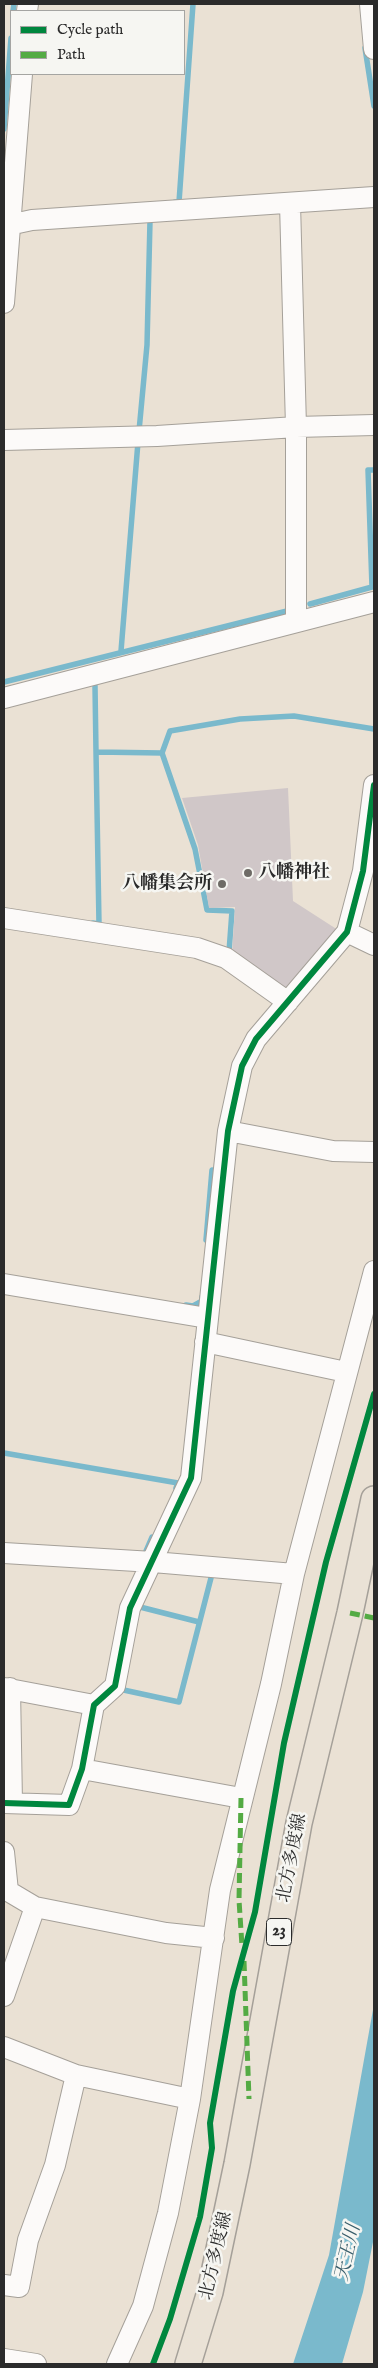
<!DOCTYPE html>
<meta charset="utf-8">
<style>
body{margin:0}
#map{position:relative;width:378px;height:2368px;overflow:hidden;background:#eae1d4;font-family:"IM FELL English",serif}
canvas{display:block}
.frame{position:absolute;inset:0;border:5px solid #2b2b2b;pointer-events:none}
.legend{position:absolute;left:10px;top:10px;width:175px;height:65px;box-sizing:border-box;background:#f6f6f2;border:1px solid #a5a5a2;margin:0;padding:6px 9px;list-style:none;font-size:15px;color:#2b2b2b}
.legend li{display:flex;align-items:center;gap:10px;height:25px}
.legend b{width:25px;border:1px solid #a5a5a2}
</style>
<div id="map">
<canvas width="378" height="2368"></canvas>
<div class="frame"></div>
<ul class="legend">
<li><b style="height:6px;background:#00873e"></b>Cycle path</li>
<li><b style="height:6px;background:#54ab44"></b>Path</li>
</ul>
</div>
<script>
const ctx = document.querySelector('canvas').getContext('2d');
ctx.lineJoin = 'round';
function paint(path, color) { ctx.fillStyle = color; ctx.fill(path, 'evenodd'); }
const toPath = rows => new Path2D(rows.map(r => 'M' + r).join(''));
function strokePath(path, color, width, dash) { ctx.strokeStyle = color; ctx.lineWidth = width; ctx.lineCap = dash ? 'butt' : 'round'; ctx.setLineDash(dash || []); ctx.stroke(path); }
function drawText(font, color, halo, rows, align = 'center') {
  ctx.font = font + ' "IM FELL English","Noto Serif JP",serif'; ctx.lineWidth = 5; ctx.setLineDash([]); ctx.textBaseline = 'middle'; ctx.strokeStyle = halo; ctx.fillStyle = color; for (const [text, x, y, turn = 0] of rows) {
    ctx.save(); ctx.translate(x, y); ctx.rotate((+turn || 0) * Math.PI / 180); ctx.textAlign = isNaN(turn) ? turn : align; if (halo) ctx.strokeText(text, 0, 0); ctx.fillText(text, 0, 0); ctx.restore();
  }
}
paint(toPath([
 [374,2004,374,2237,363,2292,342,2364,293,2364,329,2255]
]), '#7ab9cc');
strokePath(toPath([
 [13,11,14,4],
 [365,48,374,106],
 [4,129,11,38],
 [175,202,179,202,193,4],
 [139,431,147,345,150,221],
 [310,604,372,587,368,470,374,470],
 [121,651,138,442],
 [4,682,287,611],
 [95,686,96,752],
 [162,753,195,849,207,910,232,911,229,952],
 [93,923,99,924,96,752,162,753,170,731,240,719,294,716,374,729],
 [206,1240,212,1170],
 [186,1305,193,1306,202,1301,202,1297],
 [4,1453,178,1483,176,1488],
 [146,1551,152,1537],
 [140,1607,199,1622],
 [119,1689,179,1702,212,1574]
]), '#7ab9cc', 5.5);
paint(toPath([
 [288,788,293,901,338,930,284,992,232,954,235,907,209,908,198,845,182,798]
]), '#d0c7c8');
const minor = toPath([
 [370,4,374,49],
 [27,11,28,4],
 [290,203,296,427,374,425],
 [4,226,32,220,374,197],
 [4,303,22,74],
 [4,440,157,436,296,427,296,621],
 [4,698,374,602],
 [4,918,197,948,226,958,288,1002],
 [347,932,374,945],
 [228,1131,333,1151,374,1152],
 [4,1284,207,1318],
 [205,1342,346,1372],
 [4,1553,153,1562,294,1574],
 [4,1688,94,1705],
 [10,1688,12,1803],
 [82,1769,241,1798],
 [4,1803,69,1805,82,1769,94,1705,115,1686,130,1608,191,1478,228,1131,242,1066,256,1039,347,932,363,871,374,785],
 [4,1852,8,1891,35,1907,166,1933,214,1938],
 [4,1996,35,1907],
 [4,2047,76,2075,190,2099],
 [4,2285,19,2287,28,2240,55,2165,76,2075],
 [4,2359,36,2364],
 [117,2364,143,2306,168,2213,190,2099,220,1890,271,1684,294,1574,374,1271]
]);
const major = toPath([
 [188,2364,210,2292,237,2164,299,1823,350,1613,374,1499]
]);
strokePath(minor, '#a5a099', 22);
strokePath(major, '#a5a099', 28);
strokePath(toPath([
 [153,2364,170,2319,200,2217,212,2148,210,2123,233,1991,255,1912,284,1743,326,1562,374,1394]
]), '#cac8c6', 3, [4, 4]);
strokePath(minor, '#fcfaf9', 20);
strokePath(major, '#eae2d6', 25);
strokePath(toPath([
 [350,1613,374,1618],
 [241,1798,239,1900,242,1946],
 [244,1961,249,2099]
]), '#54ab44', 5, [10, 5]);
strokePath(toPath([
 [4,1803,69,1805,82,1769,94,1705,115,1686,130,1608,191,1478,228,1131,242,1066,256,1039,347,932,363,871,374,785],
 [153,2364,170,2319,200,2217,212,2148,210,2123,233,1991,255,1912,284,1743,326,1562,374,1394]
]), '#00873e', 6);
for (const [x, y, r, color] of [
 [248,873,5,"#6e6b66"],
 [222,884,5,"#6e6b66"]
]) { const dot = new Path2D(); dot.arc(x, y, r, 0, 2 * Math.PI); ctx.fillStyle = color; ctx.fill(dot); strokePath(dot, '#f6f6f2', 2); }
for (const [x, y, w] of [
 [279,1932,25]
]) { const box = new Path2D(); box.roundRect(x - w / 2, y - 13.5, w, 27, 4); ctx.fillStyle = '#f6f6f2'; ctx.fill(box); strokePath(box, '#2b2b2b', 1); }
drawText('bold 16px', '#2b2b2b', null, [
 ["23",279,1932]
]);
drawText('bold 18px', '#2b2b2b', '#f6f6f2', [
 ["八幡神社",258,873],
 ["八幡集会所",212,884,"right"]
], 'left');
drawText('18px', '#2b2b2b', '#f6f6f2', [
 ["北方多度線",293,1858,-79],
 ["北方多度線",217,2256,-77]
]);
drawText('italic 19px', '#375d6a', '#f6f6f2', [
 ["天王川",349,2253,-77]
]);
</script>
